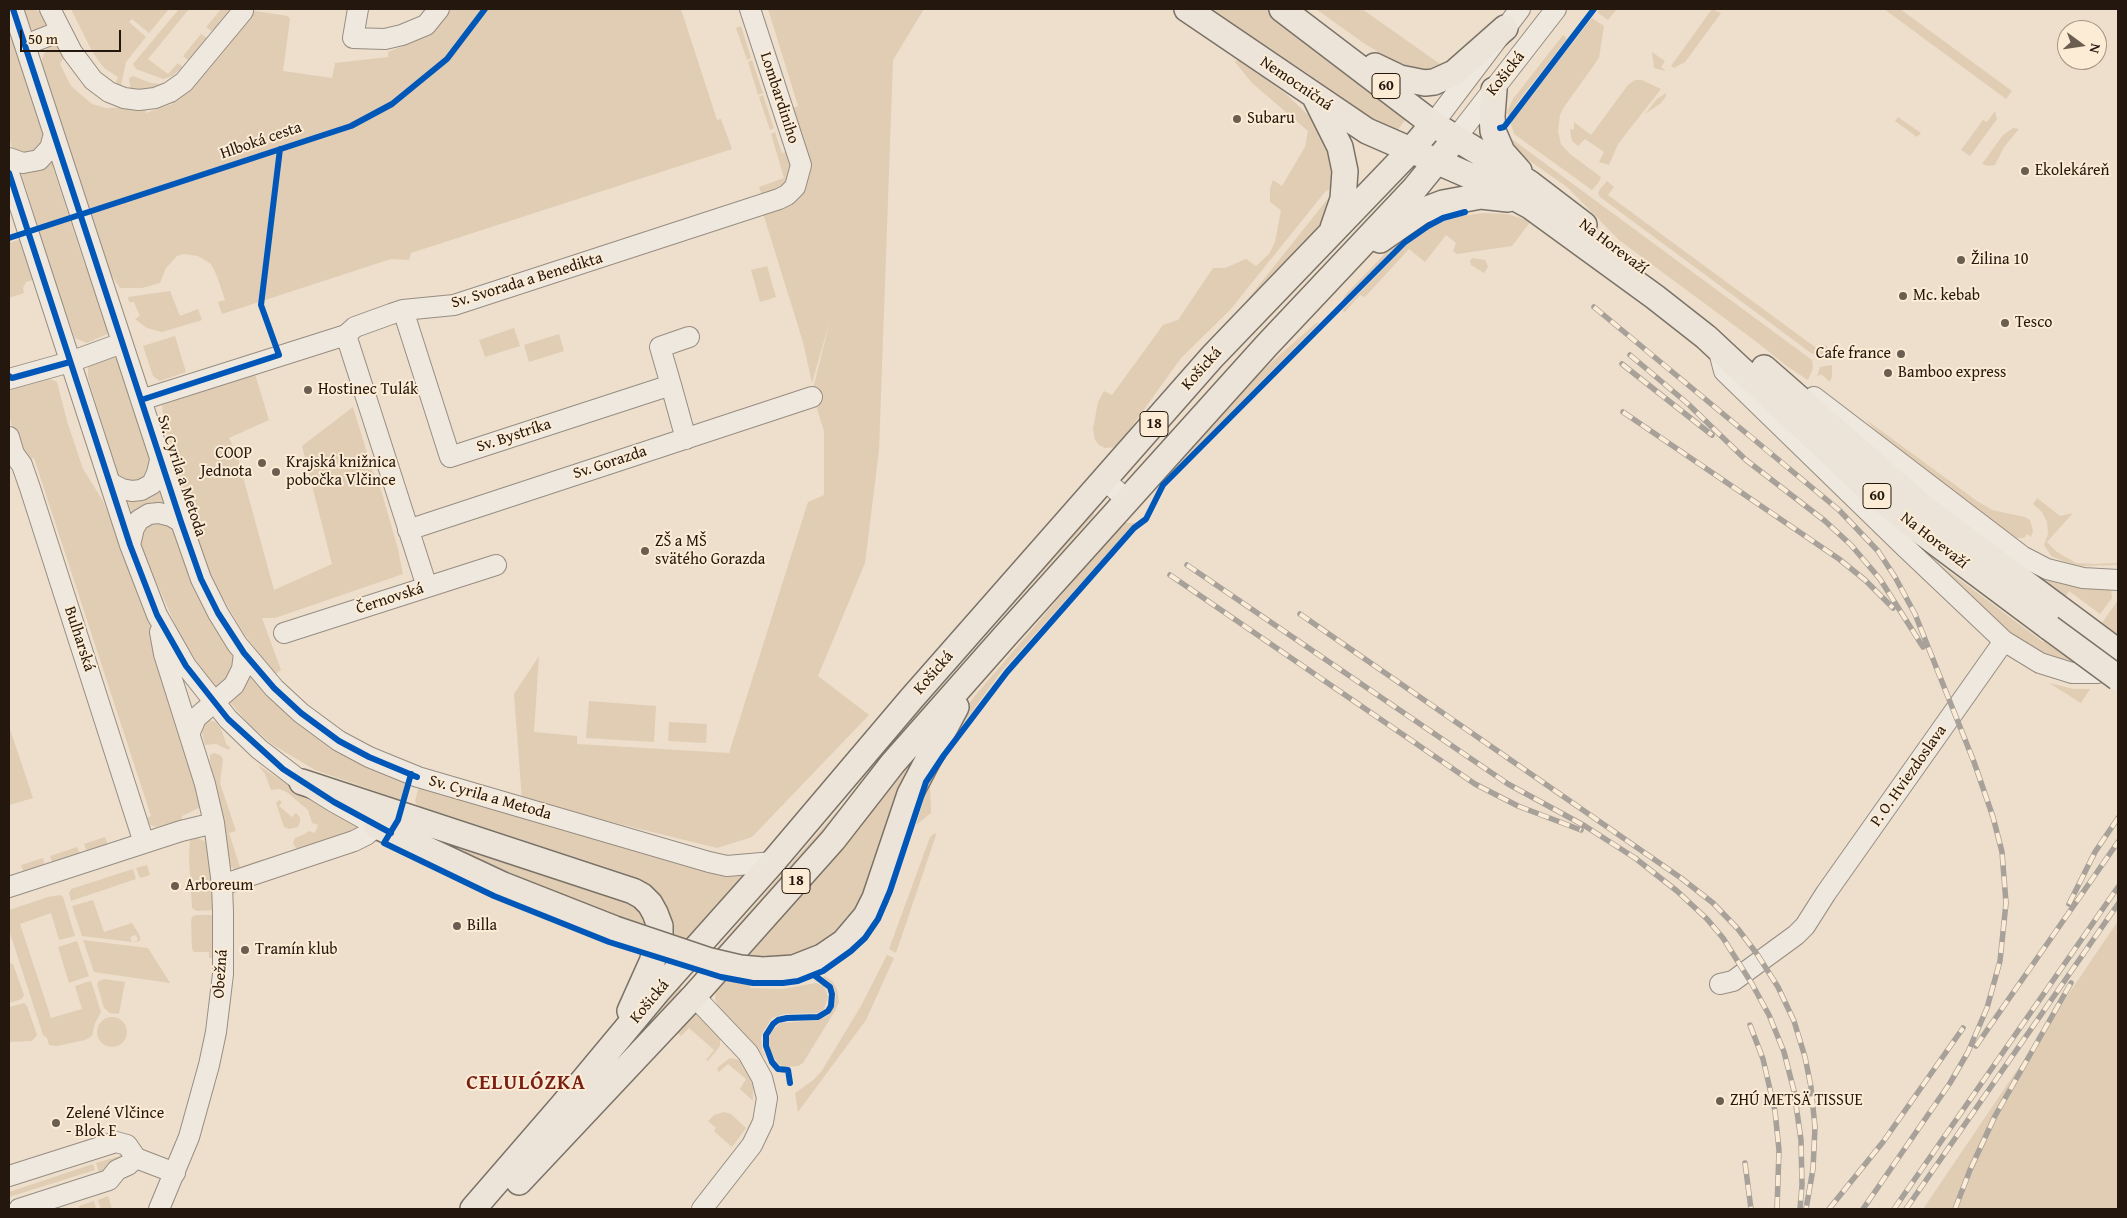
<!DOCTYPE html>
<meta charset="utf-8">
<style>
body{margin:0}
#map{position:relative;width:2127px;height:1218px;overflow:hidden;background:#eddfcc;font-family:"Gentium Book Plus",serif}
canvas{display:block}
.frame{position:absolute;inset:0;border:10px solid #24180e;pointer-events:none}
.north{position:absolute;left:2057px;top:20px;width:50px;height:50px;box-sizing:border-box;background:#fcecd5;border:1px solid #a69785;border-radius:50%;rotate:104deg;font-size:14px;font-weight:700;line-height:20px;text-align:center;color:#24180e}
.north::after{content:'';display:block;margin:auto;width:18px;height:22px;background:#6a5e50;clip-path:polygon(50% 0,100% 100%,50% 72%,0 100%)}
.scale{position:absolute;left:20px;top:30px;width:101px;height:22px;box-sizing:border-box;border:2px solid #24180e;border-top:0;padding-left:6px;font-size:15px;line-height:18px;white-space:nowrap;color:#24180e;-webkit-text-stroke:4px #fcecd5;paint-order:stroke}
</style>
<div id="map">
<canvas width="2127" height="1218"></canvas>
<div class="frame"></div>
<div class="north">N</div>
<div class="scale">50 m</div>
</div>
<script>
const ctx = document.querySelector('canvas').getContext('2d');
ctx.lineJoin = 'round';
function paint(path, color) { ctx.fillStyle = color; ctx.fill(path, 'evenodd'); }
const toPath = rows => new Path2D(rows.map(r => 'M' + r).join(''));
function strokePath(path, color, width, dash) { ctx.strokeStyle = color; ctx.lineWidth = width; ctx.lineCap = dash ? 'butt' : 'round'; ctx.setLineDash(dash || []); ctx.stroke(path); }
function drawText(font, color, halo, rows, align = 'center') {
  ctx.font = font + ' "Gentium Book Plus",serif'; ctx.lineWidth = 4; ctx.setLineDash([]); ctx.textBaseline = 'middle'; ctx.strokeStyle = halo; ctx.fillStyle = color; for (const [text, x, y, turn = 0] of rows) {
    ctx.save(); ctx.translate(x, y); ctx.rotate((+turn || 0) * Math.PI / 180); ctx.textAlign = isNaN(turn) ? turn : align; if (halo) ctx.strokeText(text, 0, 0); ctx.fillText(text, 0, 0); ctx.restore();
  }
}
paint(toPath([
 [20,9,31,9,46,13,50,21,46,28,37,31,31,29,26,24],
 [71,9,169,9,149,33,132,19,129,22,146,37,126,62,120,90,116,81,118,77,104,68,93,53],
 [179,9,189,9,148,59,168,74,178,63,183,67,172,76,163,79,136,69,133,64],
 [221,9,230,10,213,32,206,27],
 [445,9,681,9,717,120,721,119,732,149,411,253,409,260,391,259,222,314,218,302,225,300,217,276,211,264,198,256,184,254,177,256,166,268,160,283,142,288,120,288,107,268,43,70,42,59,48,45,55,43,61,44,64,58,60,64,71,86,92,104,106,108,145,107,146,113,172,104,170,99,182,90,186,94,249,10,288,16,290,19,283,71,332,78,335,63,388,57,388,52,401,47],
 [768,9,924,9,893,60,879,450,865,563,818,676,869,715,752,837,717,848,522,800,514,694,539,656,534,732,577,736,577,744,729,753,808,502,824,495,824,431,812,393,830,320,812,383,803,342,762,210,797,191,788,110,798,106],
 [1210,9,1269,9,1385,95,1406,119,1397,131,1373,120,1307,73],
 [1316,9,1362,9,1440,64,1428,69,1399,64,1365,44],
 [1599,9,1617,9,1608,20,1598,13],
 [1712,9,1721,13,1685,62,1674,68,1671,66],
 [1884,9,1900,9,2012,91,2006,99],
 [9,17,47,138,33,156,14,154,9,137],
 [1592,18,1604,26,1599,58,1564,107,1560,115,1558,131,1561,144,1570,154,1601,177,1599,182,1592,190,1514,134,1511,124,1512,120],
 [741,26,751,58,747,60,736,28],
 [201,34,207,38,189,61,183,56],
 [1563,35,1567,39,1517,103,1509,117,1507,112,1513,99],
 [1652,52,1665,61,1661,67,1666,71,1654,68],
 [1238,59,1286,94,1320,126,1326,137,1337,184,1325,192,1230,310,1181,358,1117,447,1105,448,1099,445,1095,440,1093,429,1098,402,1104,391,1112,395,1163,325,1178,320,1213,268,1225,268,1246,259,1256,266,1269,254,1275,242,1281,210,1270,202,1270,189,1273,180,1282,186,1305,147,1308,131,1252,83,1235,62],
 [752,60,763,93,758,95,748,62],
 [133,76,151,83,168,85,131,93,129,78],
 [1635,80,1642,80,1661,89,1618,144,1609,165,1599,162,1604,152,1585,139,1578,146,1572,141,1570,129,1574,130,1574,122,1591,135,1628,85],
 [1666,93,1666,96,1661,103,1645,114,1657,99],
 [763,95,774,128,770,130,759,97],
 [1995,111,1997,119,1970,156,1961,150,1983,120,1987,122],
 [1898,117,1921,133,1917,137,1895,121],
 [2013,128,2019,129,2004,147,1995,165,1989,166,1982,164,2003,135],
 [775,132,782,153,792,150,794,156,788,186,762,196,759,187,784,178,771,134],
 [1505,134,1812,360,1813,368,1808,380,1788,367,1758,343,1619,240,1567,187,1507,145],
 [53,155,55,163,53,168,85,266,89,268,109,328,107,334,87,343,75,338,52,274,26,282,23,288,24,293,9,298,9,243,40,233,20,169],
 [1607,181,1614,187,1608,195,1819,350,1826,345,1832,358,1820,357,1811,353,1600,197,1598,193,1600,189],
 [1334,191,1322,228,1272,282,1236,314],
 [1483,213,1507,214,1531,221,1512,246,1457,254,1453,251,1456,243,1446,235,1425,262,1409,249,1365,297,1360,295,1344,313,1343,310,1415,236,1442,222,1461,216],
 [1429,221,1405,237,1342,302,1346,294,1399,239],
 [1473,258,1485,260,1488,267,1484,273,1471,265,1470,260],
 [767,266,776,297,760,302,751,270],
 [170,291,180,316,198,309,202,320,162,332,147,328,135,319,140,316,134,302,129,302,128,297],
 [1316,323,1319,323,1171,474,1165,476,1163,473,1247,386,1274,360],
 [514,328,520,346,485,357,479,340],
 [559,334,564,351,529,362,524,345],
 [175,336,186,372,160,381,153,376,143,346],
 [112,356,121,362,154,463,140,483,120,480,88,378,88,363],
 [1832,365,1832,376,1830,382,1821,374,1817,377,1820,367],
 [255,374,269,420,229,438,237,455,274,590,332,564,302,446,353,407,372,469,382,493,398,549,403,574,275,618,262,618,281,670,275,675,243,632,220,593,196,546,164,422,162,405],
 [48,378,57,382,67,421,83,469,103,501,151,619,202,803,199,808,182,816,182,821,156,827,150,825,146,818,151,816,34,458,23,461,9,416,9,390],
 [1865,419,1977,501,1992,510,2025,517,2030,520,2033,531,2031,537,2027,534,2024,538,2016,538,2001,527,1888,443],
 [160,485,168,506,133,516,127,499],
 [2037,498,2060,516,2073,513,2047,542,2057,552,2076,563,2095,564,2118,563,2118,565,2081,566,2063,561,2051,556,2044,545,2048,534,2047,522,2042,512,2033,504],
 [1094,510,1094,515,1003,616,999,614],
 [156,520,171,525,175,531,235,655,232,677,217,688,199,665,180,635,148,564,139,539,142,527],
 [1124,523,1135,523,1001,672,941,754,958,718,974,697,1063,593,1112,529],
 [1912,544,2043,642,2045,640,2075,662,2051,657,2012,635],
 [2023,565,2111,588,2112,598,2100,614,2069,591,2063,600],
 [2118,600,2118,635,2102,623],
 [982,635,983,638,932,697,848,810,697,980,693,978,695,973,840,808,926,694],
 [248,672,406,782,401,800,315,770,273,745,249,724,227,699],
 [2049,683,2074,689,2090,689,2081,703],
 [589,701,656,706,654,742,586,738],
 [209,720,216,722,221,729,227,746,230,746,229,750,216,744,205,745,201,729,202,725],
 [669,722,707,724,706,743,668,741],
 [9,726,33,798,9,805],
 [925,739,854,918,809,954,771,958,749,988,782,989,816,983,824,986,828,997,824,1009,818,1013,784,1014,772,1018,764,1030,761,1037,762,1050,767,1059,720,1011,715,999,716,990],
 [214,753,220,755,223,759,220,783,236,831,229,833,240,867,263,859,264,861,238,872,230,866,221,810,210,761,210,755],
 [258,765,331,813,359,823,360,831,299,850,296,848,293,843,295,838,303,835,309,831,315,833,318,825,312,823,308,810,288,793,280,789,271,790,265,774],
 [928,784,930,785,931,813,916,825],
 [419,786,751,871,655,981,658,902,662,898,656,891,639,878,417,805,415,801],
 [279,800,282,802,279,806,292,817,296,813,300,817,300,822,298,827,289,829,284,827,276,803],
 [405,829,635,898,649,930,617,921],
 [935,833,936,835,896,953,889,949,930,837],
 [193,836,206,842,210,850,215,910,197,911,192,908,189,859,190,837],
 [105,837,108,845,87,852,84,844],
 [77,847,80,854,53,864,50,856],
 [43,858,45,866,24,873,21,865],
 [147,865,150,875,140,878,136,868],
 [133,869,136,879,71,901,69,893,71,889],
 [60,895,63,897,75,936,59,940,51,913,20,924,51,1018,82,1009,75,986,91,981,101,1012,95,1023,92,1036,85,1040,57,1046,49,1045,47,1038,43,1035,9,930,9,910,48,897],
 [93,900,104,932,132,923,140,936,140,941,133,942,138,940,136,935,130,937,132,942,82,936,72,906],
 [197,915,215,915,216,958,209,958,209,952,194,952,192,949,191,920,193,916],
 [2118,921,2118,1209,1923,1209],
 [83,940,148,948,170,983,94,972],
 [77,941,89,976,69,983,58,947],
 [887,955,894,958,866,1020,798,1112,795,1093,812,1081,821,1072,861,1006],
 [9,963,13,964,24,995,22,999,9,1003],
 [824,976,832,981,837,989,839,1002,836,1009,803,1063,798,1066,784,1067,778,1064,770,1050,768,1044,770,1033,780,1023,819,1020,829,1015,834,1006,836,994,831,983,823,977],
 [104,979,125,982,119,1014,110,1013,104,1008,97,984,99,981],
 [680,980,681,993,561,1126],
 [24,1003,27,1006,37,1035,32,1041,9,1042,9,1007],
 [695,1012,720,1038,720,1046,708,1061,706,1060,714,1050,689,1028,681,1036,675,1031],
 '97 1032a15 15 0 1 1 30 0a15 15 0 1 1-30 0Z',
 [730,1058,740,1060,749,1074,753,1087,753,1101,740,1089,746,1079,728,1064,719,1072,717,1070,718,1067],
 [724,1112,731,1114,746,1128,732,1147,714,1131,716,1128,708,1121,714,1115],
 [117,1146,127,1160,101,1179,96,1163,120,1156],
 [93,1164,95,1170,9,1197,9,1192],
 [108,1196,112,1209,101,1209,98,1200],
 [94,1201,96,1208,80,1209,79,1206]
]), '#e0cdb4');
const minor = toPath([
 [13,9,181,522,201,579,218,613,237,644,274,688,301,713,339,741,369,757,418,777,709,862,727,866,773,862],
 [50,9,72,52,93,80,109,92,124,98,139,100,155,98,170,92,184,82,243,11],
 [358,9,353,38,385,39,402,35,426,25,439,9],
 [25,45,61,31],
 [1433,124,1520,9],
 [1455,139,1556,9],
 [9,158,23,163,39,160,50,148,54,134],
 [9,173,130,545,157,615,186,666,228,719,259,749,302,782,334,802,377,826,366,835,354,841,222,885],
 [403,310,450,457,671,385,686,439],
 [346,335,427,587],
 [1718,348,1724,371,1905,547,2004,641,2040,663,2072,673,2097,673,2115,667],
 [9,379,70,362,122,343],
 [671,385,660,347,689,337],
 [1814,397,2022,556,2047,569,2083,578,2118,580],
 [141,400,346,335,355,327,391,314,403,310,454,305,779,199,787,195,795,187,801,165,750,9],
 [9,437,14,454,22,465,30,488,144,843],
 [1105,480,1127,500],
 [110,483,122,489,132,491,141,490,152,484,157,473,160,460],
 [408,530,812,397],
 [130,545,134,528,139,520,149,514,159,513,171,516,181,522],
 [284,633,496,565],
 [190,732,196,718,234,685,242,669,244,653],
 [9,887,181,831,214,823],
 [1720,984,1733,981,1796,935,1805,926,1826,893,2004,641],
 [694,996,748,1053,762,1078,767,1098,763,1122,752,1145,702,1209],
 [9,1176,116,1142,127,1145,136,1158,175,1173],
 [19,1209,109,1180,117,1170,128,1165,136,1158],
 [159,1209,189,1137,209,1065,216,1032,223,974,223,912,222,885,214,823,205,784,164,654,160,632]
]);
const major = toPath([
 [1187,9,1367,131,1491,185,1530,206,1655,297,1706,337,1870,490,1911,524,2050,628],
 [1282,9,1433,124,1529,183,1584,225],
 [1375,66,1400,78,1425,83,1434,82,1454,73,1505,28],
 [1494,90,1492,116,1493,131,1502,152,1519,171],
 [1316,99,1340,147,1345,171,1343,199,1333,228],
 [1380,240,1422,211,1443,203,1481,196,1508,199],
 [1764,368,1923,507,2118,652],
 [302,782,633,891,642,896,650,904,655,913,660,926,660,938,652,962,630,1011],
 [377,826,503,885,615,929],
 [763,970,794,968,822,957,844,942,866,916,875,898,910,794,956,707],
 [519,1182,694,996,833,840,893,763,1006,635,1267,345,1415,188,1455,139],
 [473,1209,563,1105,657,992,773,862,912,698,1212,357,1411,150,1433,124]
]);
strokePath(minor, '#978d81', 22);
strokePath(major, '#7b7267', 28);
strokePath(minor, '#efe8df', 20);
strokePath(major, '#ece4d9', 25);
const rail = toPath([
 [1594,307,1839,510,1878,551,1895,577,1915,614,1974,762,1993,817,2002,852,2006,903,2000,961,1987,1008,1968,1052,1950,1083,1863,1209],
 [1630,355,1687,403,1746,460,1825,521,1851,545,1880,579,1923,647],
 [1622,364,1712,435],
 [1623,412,1839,559,1865,580,1893,608],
 [1187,565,1508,784,1585,826,1635,858,1677,891,1707,919,1723,938,1752,984,1769,1015,1784,1052,1794,1091,1801,1140,1802,1185,1800,1209],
 [1170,575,1475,784,1518,806,1581,830],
 [1300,614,1681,878,1713,903,1738,929,1757,954,1778,987,1794,1021,1805,1057,1811,1087,1815,1127,1813,1169,1806,1209],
 [2069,904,2095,852,2118,818],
 [1750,1025,1763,1059,1775,1111,1779,1150,1777,1209],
 [1976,1046,2118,842],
 [1745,1163,1751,1209],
 [1829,1209,1883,1142,1963,1028],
 [1894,1209,2118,887],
 [1906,1209,2118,904],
 [1955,1209,1970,1170,1995,1116,2071,983]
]);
strokePath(rail, '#a7a199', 5.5);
strokePath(rail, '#fcecd5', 4, [11]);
const majorBridge = toPath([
 [2050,628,2118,678],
 [615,929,710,961,740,968,763,970]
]);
strokePath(majorBridge, '#7b7267', 28, []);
strokePath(majorBridge, '#ece4d9', 25);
strokePath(toPath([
 [13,9,181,522,201,579,218,613,244,653,274,688,301,713,339,741,369,757,417,777],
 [1500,128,1504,127,1594,9],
 [9,173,130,545,157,615,186,666,228,719,283,769,334,802,391,833],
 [9,238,351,126,392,104,447,59,485,9],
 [9,376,12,378,70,362],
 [141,400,279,355,261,305,280,149],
 [411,774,398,820,384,843,494,896,609,942,721,977,753,983,783,983,798,981,823,971,851,951,865,938,878,919,890,891,926,782,944,755,1007,672,1134,528,1146,519,1163,485,1405,242,1428,226,1443,218,1465,212],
 [790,1083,788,1070,778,1069,772,1062,766,1046,766,1035,773,1024,778,1020,787,1018,818,1017,828,1011,831,1006,832,994,830,987,814,975]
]), '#0057b8', 6);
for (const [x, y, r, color] of [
 [1237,119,5,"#6a5e50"],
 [2025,171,5,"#6a5e50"],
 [1961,260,5,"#6a5e50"],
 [1903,296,5,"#6a5e50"],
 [2005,323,5,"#6a5e50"],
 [1901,354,5,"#6a5e50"],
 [1888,373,5,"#6a5e50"],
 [308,390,5,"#6a5e50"],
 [262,463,5,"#6a5e50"],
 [276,472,5,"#6a5e50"],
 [645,551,5,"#6a5e50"],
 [175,886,5,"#6a5e50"],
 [457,926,5,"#6a5e50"],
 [245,950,5,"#6a5e50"],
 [1720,1101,5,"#6a5e50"],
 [56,1123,5,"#6a5e50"]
]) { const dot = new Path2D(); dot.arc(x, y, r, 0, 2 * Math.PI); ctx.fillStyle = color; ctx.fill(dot); strokePath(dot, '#fcecd5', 2); }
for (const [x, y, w] of [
 [1386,86,28],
 [1154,424,28],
 [1877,496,28],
 [796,881,28]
]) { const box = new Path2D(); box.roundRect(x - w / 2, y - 12.5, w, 25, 4); ctx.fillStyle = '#fcecd5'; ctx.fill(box); strokePath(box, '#24180e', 1); }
drawText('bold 15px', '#24180e', null, [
 ["60",1386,86],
 ["18",1154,424],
 ["60",1877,496],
 ["18",796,881]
]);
drawText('16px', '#24180e', '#fcecd5', [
 ["Košická",1506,74,-52],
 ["Nemocničná",1296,84,34],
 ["Lombardiniho",779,98,72],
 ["Hlboká cesta",261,141,-19],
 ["Na Horevaží",1613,247,37],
 ["Sv. Svorada a Benedikta",527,281,-17],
 ["Košická",1202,369,-48],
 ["Sv. Bystríka",514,436,-18],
 ["Sv. Gorazda",610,463,-18],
 ["Sv. Cyrila a Metoda",181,476,72],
 ["Na Horevaží",1934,541,38],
 ["Černovská",390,599,-18],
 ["Bulharská",79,639,72],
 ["Košická",934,673,-49],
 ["P. O. Hviezdoslava",1909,776,-55],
 ["Sv. Cyrila a Metoda",490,798,16],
 ["Obežná",221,974,-86],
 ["Košická",650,1002,-50]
]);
drawText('16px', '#24180e', '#fcecd5', [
 ["Subaru",1247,119],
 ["Ekolekáreň",2035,171],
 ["Žilina 10",1971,260],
 ["Mc. kebab",1913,296],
 ["Tesco",2015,323],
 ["Cafe france",1891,354,"right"],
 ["Bamboo express",1898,373],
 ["Hostinec Tulák",318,390],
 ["COOP",252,454,"right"],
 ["Jednota",252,472,"right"],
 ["Krajská knižnica",286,463],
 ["pobočka Vlčince",286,481],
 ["ZŠ a MŠ",655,542],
 ["svätého Gorazda",655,560],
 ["Arboreum",185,886],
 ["Billa",467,926],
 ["Tramín klub",255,950],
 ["ZHÚ METSÄ TISSUE",1730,1101],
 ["Zelené Vlčince",66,1114],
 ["- Blok E",66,1132]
], 'left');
ctx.letterSpacing = '1px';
drawText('bold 21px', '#7a1f14', '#fcecd5', [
 ["CELULÓZKA",526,1084]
]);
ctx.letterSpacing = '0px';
</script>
